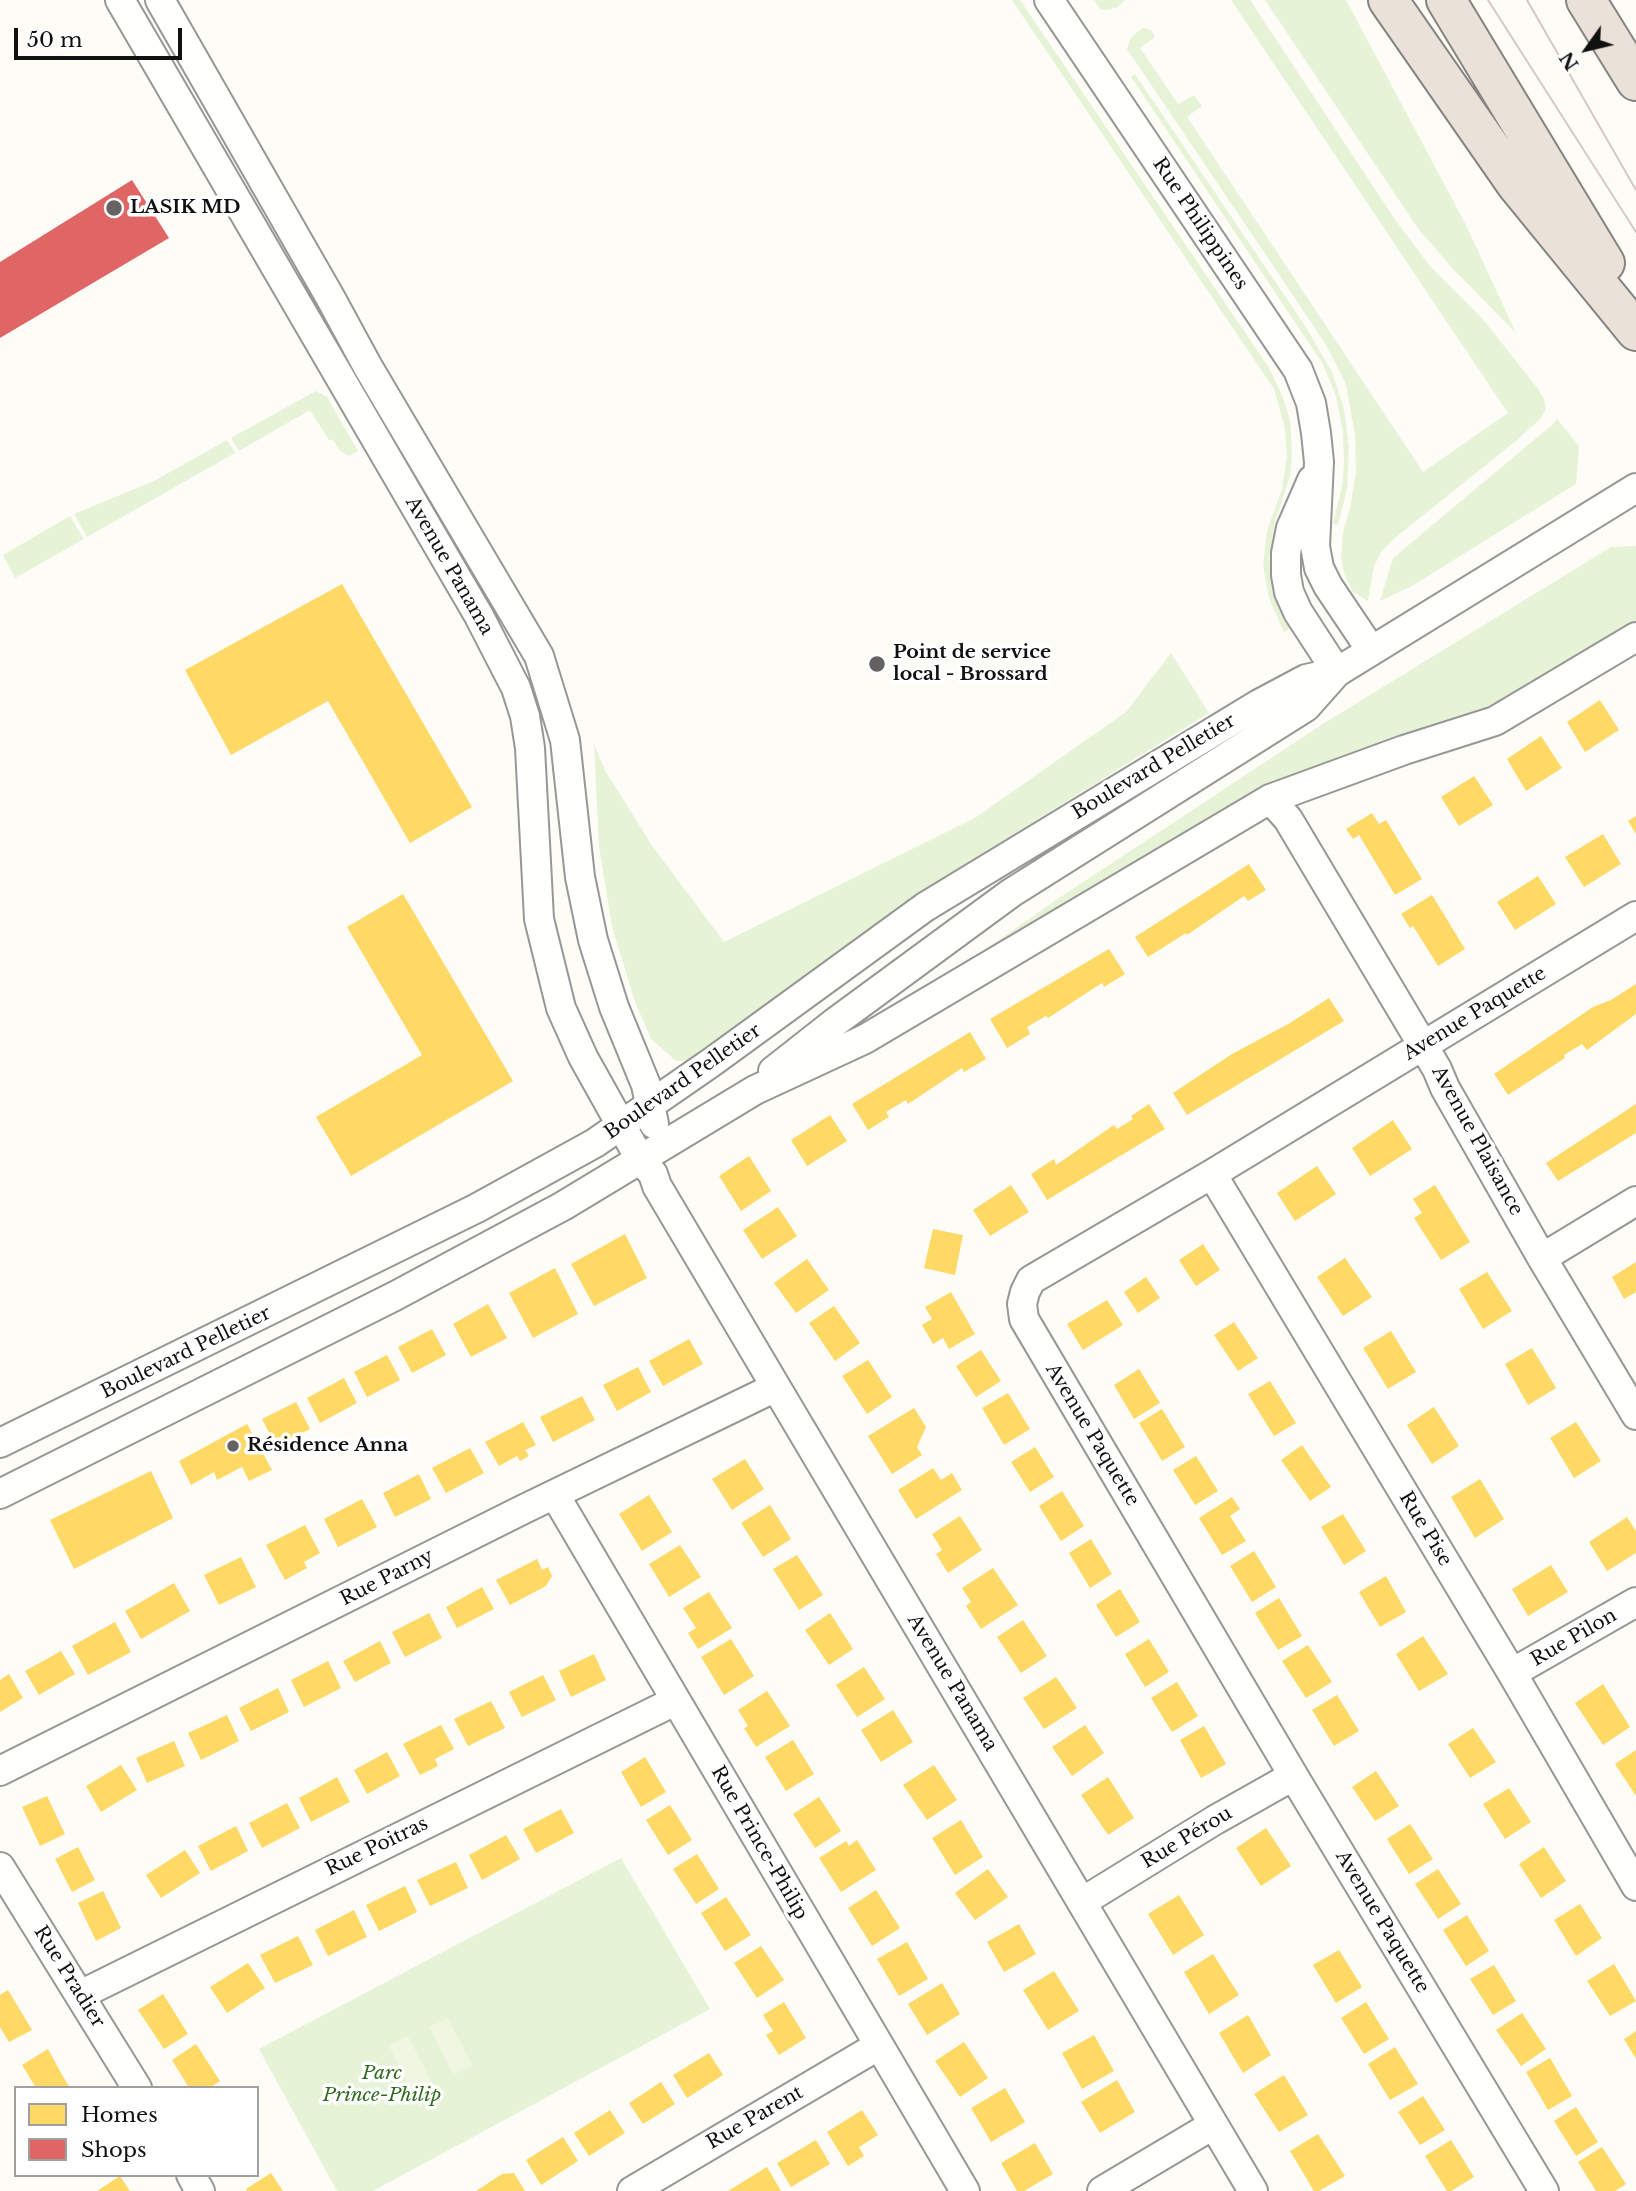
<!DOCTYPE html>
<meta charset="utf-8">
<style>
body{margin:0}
#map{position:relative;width:1636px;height:2191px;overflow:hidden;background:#fdfcf7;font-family:"Libre Baskerville",serif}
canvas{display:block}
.legend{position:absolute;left:14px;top:2086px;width:245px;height:91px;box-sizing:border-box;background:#fff;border:2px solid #a0a0a0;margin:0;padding:9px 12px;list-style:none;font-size:21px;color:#111}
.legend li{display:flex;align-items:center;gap:14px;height:35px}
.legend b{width:35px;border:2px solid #a0a0a0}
.north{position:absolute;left:1552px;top:14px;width:70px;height:70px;-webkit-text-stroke:5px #fff;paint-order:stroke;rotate:236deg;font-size:19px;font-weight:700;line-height:28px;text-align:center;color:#111}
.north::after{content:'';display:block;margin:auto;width:24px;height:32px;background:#111;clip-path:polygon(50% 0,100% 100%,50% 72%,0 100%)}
.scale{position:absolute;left:14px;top:28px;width:168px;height:32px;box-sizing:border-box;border:4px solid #111;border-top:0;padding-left:9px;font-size:21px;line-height:24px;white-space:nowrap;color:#111;-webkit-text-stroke:5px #fff;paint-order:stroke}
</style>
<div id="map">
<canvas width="1636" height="2191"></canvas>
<ul class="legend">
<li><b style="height:19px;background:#ffd966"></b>Homes</li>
<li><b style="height:19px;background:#e06666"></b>Shops</li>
</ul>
<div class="north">N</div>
<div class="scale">50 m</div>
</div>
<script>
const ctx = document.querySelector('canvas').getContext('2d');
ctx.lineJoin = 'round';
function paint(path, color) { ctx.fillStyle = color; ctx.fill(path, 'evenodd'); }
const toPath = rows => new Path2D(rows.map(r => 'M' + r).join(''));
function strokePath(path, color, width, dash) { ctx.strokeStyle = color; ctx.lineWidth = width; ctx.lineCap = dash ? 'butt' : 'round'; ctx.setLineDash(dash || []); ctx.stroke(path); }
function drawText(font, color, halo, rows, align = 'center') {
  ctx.font = font + ' "Libre Baskerville",serif'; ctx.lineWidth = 7; ctx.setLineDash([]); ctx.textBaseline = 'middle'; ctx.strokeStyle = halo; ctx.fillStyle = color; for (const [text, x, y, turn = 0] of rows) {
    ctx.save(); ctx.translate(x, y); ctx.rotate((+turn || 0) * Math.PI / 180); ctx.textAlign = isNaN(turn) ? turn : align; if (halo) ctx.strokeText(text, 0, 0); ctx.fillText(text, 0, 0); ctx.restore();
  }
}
paint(toPath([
 [1012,0,1020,0,1269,368,1282,395,1290,420,1292,450,1290,476,1275,522,1269,558,1274,595,1280,611,1290,628,1284,632,1269,598,1263,566,1267,531,1282,489,1287,456,1285,428,1274,389],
 [1094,0,1125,0,1118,7,1108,10,1101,10],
 [1231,0,1250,0,1396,221,1430,266,1482,318,1538,389,1544,399,1546,409,1540,419,1517,440,1396,537,1382,551,1374,566,1368,601,1353,592,1345,576,1341,558,1343,532,1350,508,1356,472,1355,435,1346,384,1325,343,1127,49,1130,39,1137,32,1143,28,1151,30,1155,37,1140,48,1178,104,1194,95,1202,106,1187,117,1423,472,1508,413],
 [1265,0,1346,0,1465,223,1516,333,1452,268,1417,227],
 [1135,74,1305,326,1332,372,1344,409,1349,448,1347,489,1338,525,1333,524,1342,486,1344,464,1343,432,1336,396,1323,364,1131,77],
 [316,391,327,397,358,451,349,456,340,451,333,440,329,440,310,410,239,451,231,438],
 [1557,419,1579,446,1576,484,1412,586,1380,601,1393,558,1552,425],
 [227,440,235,453,87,537,74,514,154,481],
 [70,516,84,539,15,578,3,555],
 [1636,546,1636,621,1585,654,1488,714,1267,786,1086,891,922,997,920,995,1056,900,1326,722,1611,547],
 [1171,653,1209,713,930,886,689,1061,676,1061,651,1039,635,1002,612,927,599,846,594,744,606,772,653,847,724,942,975,818,1126,712],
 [621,1858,710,2009,373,2191,337,2191,259,2049]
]), '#e7f3d7');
paint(toPath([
 [448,2018,472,2065,454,2075,429,2027],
 [408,2036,433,2085,414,2095,389,2046]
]), '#f0f6e1');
paint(toPath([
 [342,584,472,807,410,843,328,701,231,755,185,670],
 [1600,700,1619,730,1585,752,1567,722],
 [1541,736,1562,768,1526,791,1507,759],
 [1474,776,1493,805,1459,826,1441,797],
 [1372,813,1379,824,1386,820,1422,879,1395,895,1359,835,1353,839,1346,829],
 [1636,816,1636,834,1628,821],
 [1603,834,1621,864,1584,887,1565,857],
 [1249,864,1266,890,1248,901,1244,896,1187,935,1186,933,1148,957,1135,937],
 [1538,876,1556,904,1515,930,1497,902],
 [403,894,513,1081,351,1176,316,1117,422,1055,347,927],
 [1432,895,1465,949,1438,966,1413,926,1410,928,1401,914],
 [1109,949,1125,974,1104,987,1102,983,1048,1018,1046,1016,1027,1027,1030,1034,1007,1048,990,1019],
 [1636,984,1636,1014,1587,1050,1582,1044,1564,1055,1565,1058,1508,1095,1494,1074,1593,1007,1611,1000],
 [1329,998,1344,1021,1187,1115,1173,1093,1232,1054,1290,1023],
 [970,1032,986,1059,964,1072,962,1068,908,1104,906,1100,886,1112,889,1117,868,1130,852,1104],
 [1149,1104,1165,1129,1047,1200,1031,1174,1054,1159,1056,1165,1114,1125,1117,1129,1133,1119,1131,1116],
 [1636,1104,1636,1133,1558,1181,1546,1163],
 [830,1115,847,1141,807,1166,791,1140],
 [1393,1120,1412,1149,1370,1176,1352,1148],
 [749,1156,771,1191,741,1211,719,1176],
 [1317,1166,1336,1194,1295,1221,1277,1193],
 [1011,1185,1029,1212,990,1236,973,1210],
 [1435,1185,1470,1242,1441,1260,1414,1218,1422,1213,1413,1199],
 [778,1207,797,1236,762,1259,743,1230],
 [933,1229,963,1235,955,1275,924,1268],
 [625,1234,647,1278,594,1306,571,1264],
 [1203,1244,1220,1270,1196,1286,1179,1260],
 [1345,1258,1372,1297,1343,1316,1317,1277],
 [807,1259,829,1290,796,1313,774,1283],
 [1636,1262,1636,1292,1624,1299,1612,1277],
 [555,1268,578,1314,533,1338,509,1293],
 [1487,1272,1512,1311,1483,1329,1459,1289],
 [1146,1277,1160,1298,1138,1313,1124,1292],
 [951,1292,975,1334,949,1349,943,1338,933,1344,922,1325,932,1319,925,1307],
 [1107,1300,1123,1325,1083,1350,1067,1324],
 [488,1304,507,1338,471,1357,453,1324],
 [834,1306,860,1343,835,1361,809,1323],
 [1234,1322,1258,1358,1238,1371,1214,1335],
 [432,1329,446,1355,412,1373,398,1347],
 [1391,1331,1416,1372,1388,1389,1363,1348],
 [689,1339,703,1364,663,1386,649,1361],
 [1532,1348,1556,1388,1528,1405,1505,1364],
 [981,1350,1001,1381,976,1397,956,1366],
 [387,1355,400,1380,367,1397,354,1372],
 [868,1360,892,1397,867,1414,842,1376],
 [638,1367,651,1392,617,1411,603,1385],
 [1139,1369,1160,1403,1134,1419,1114,1385],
 [344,1378,357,1403,320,1423,307,1398],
 [1270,1381,1296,1423,1274,1436,1248,1394],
 [1008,1393,1030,1429,1004,1445,982,1408],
 [582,1396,595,1420,553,1442,540,1417],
 [296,1402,310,1429,276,1446,262,1419],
 [1434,1407,1459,1446,1432,1464,1407,1425],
 [914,1408,926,1427,917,1447,922,1455,892,1474,868,1436],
 [1162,1409,1185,1447,1162,1461,1139,1423],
 [523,1422,536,1445,525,1450,529,1456,520,1461,517,1456,499,1466,485,1442],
 [1576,1422,1601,1461,1574,1478,1550,1438],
 [247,1424,272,1470,249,1481,242,1467,217,1480,214,1472,191,1485,179,1461],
 [1302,1445,1331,1487,1310,1501,1281,1460],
 [1035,1447,1054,1477,1030,1492,1011,1462],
 [470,1448,484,1473,446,1493,432,1468],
 [1196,1456,1218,1491,1195,1505,1173,1470],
 [745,1459,764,1489,732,1510,712,1479],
 [933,1468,941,1480,952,1473,962,1490,916,1519,898,1490],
 [151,1471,173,1518,74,1569,50,1520],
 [419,1474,431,1499,395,1517,383,1493],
 [1480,1479,1504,1519,1475,1538,1451,1497],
 [1062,1491,1084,1526,1061,1541,1039,1506],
 [649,1495,672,1532,642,1551,619,1514],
 [1232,1497,1240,1509,1230,1516,1246,1541,1222,1555,1199,1518],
 [362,1499,377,1527,338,1547,324,1519],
 [770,1505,791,1539,763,1557,741,1523],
 [1343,1514,1366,1551,1344,1565,1321,1527],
 [960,1516,982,1550,948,1573,936,1554,942,1550,932,1534],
 [1627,1517,1636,1531,1636,1553,1607,1571,1589,1542],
 [305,1525,320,1553,304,1562,307,1568,285,1580,266,1545],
 [1091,1539,1112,1574,1090,1588,1069,1553],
 [680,1545,701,1577,669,1597,649,1564],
 [1254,1551,1276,1587,1252,1602,1230,1566],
 [797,1555,823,1595,799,1610,773,1569],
 [241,1557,256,1587,219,1605,204,1575],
 [537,1559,542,1570,548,1567,552,1576,546,1586,510,1605,496,1580],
 [1551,1565,1568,1592,1528,1616,1512,1589],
 [993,1568,1018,1605,981,1629,966,1606,971,1602,962,1588],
 [1386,1576,1406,1612,1380,1627,1359,1592],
 [174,1583,190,1611,141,1639,125,1611],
 [482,1587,494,1609,457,1628,446,1607],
 [1120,1589,1140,1622,1116,1637,1096,1605],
 [709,1592,732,1628,698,1649,688,1633,696,1628,683,1608],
 [1279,1598,1302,1636,1278,1650,1255,1613],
 [429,1613,442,1638,405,1657,392,1632],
 [830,1613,853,1649,829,1665,805,1630],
 [1023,1620,1047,1656,1021,1673,997,1637],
 [115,1622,131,1652,88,1675,72,1646],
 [1423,1636,1448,1674,1419,1691,1396,1654],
 [731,1639,754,1676,724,1695,701,1657],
 [1149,1639,1169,1672,1145,1687,1125,1654],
 [380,1641,391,1663,355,1682,343,1661],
 [1308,1645,1332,1682,1306,1698,1282,1661],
 [61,1651,75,1674,39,1695,25,1671],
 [594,1654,606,1680,571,1697,559,1671],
 [328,1661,341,1688,304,1707,291,1680],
 [864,1667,885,1699,857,1717,836,1685],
 [9,1674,23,1698,0,1712,0,1680],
 [543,1675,556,1700,522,1717,509,1692],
 [1056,1677,1077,1708,1044,1729,1023,1698],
 [1177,1682,1198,1716,1172,1732,1151,1698],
 [1603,1684,1630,1727,1603,1745,1575,1703],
 [278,1688,289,1712,251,1731,239,1708],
 [767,1691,790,1726,756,1747,744,1728,748,1726,738,1710],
 [1337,1695,1359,1731,1334,1746,1312,1710],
 [491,1701,505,1728,468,1746,454,1719],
 [893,1710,913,1742,881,1762,861,1730],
 [227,1715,239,1741,201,1760,188,1733],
 [441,1725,454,1749,435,1759,438,1766,420,1775,403,1744],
 [1085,1725,1104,1753,1072,1776,1052,1747],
 [1204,1726,1226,1764,1201,1778,1180,1740],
 [1473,1728,1496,1762,1470,1778,1448,1744],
 [793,1740,814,1774,786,1791,765,1757],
 [174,1741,185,1766,147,1783,136,1758],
 [1636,1750,1636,1796,1615,1764],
 [387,1752,400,1776,367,1794,354,1770],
 [645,1757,666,1792,641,1807,621,1772],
 [121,1765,137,1790,101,1812,86,1786],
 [934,1765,957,1800,927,1820,903,1785],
 [1376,1771,1399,1806,1375,1821,1352,1787],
 [337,1777,350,1802,311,1822,299,1798],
 [1108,1777,1134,1818,1108,1835,1081,1795],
 [1509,1788,1531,1822,1505,1839,1483,1804],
 [47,1796,65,1834,40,1846,22,1807],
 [819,1797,841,1831,815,1848,793,1814],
 [287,1803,300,1828,262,1848,249,1823],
 [670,1805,692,1840,668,1855,646,1820],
 [561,1809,574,1833,536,1853,523,1829],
 [961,1820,983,1857,955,1875,932,1838],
 [1410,1824,1433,1859,1409,1874,1387,1839],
 [236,1826,248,1851,211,1871,198,1846],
 [1266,1828,1291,1866,1261,1886,1236,1848],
 [506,1835,520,1859,482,1880,469,1855],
 [857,1840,876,1870,841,1892,819,1858,846,1841,849,1846],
 [78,1847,95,1880,72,1892,55,1859],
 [1544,1847,1566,1881,1541,1898,1519,1864],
 [185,1850,200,1873,161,1898,146,1875],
 [697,1854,719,1889,696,1904,673,1869],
 [456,1862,468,1888,430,1906,417,1880],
 [988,1869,1008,1897,975,1920,955,1893],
 [1438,1869,1461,1904,1438,1919,1415,1884],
 [405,1886,417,1912,379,1931,366,1905],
 [876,1890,900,1928,872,1946,848,1908],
 [103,1891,121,1928,96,1941,78,1903],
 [1179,1895,1204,1935,1173,1955,1148,1914],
 [726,1897,751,1935,725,1951,701,1913],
 [1580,1904,1602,1938,1576,1956,1554,1920],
 [354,1910,367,1937,328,1956,315,1930],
 [1467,1915,1489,1951,1466,1966,1443,1930],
 [1019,1924,1036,1954,1004,1972,987,1942],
 [298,1936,313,1965,275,1983,260,1955],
 [907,1942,928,1979,899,1996,877,1959],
 [761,1946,784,1980,757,1998,734,1963],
 [1339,1950,1362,1987,1336,2003,1313,1965],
 [1213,1954,1239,1995,1209,2014,1184,1972],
 [248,1963,265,1988,227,2013,210,1987],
 [1614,1964,1636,2001,1610,2016,1587,1981],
 [1494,1965,1516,2001,1493,2015,1470,1979],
 [1054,1971,1079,2011,1048,2030,1023,1990],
 [942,1983,960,2014,927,2035,908,2004],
 [8,1990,32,2030,9,2042,0,2027,0,1995],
 [163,1994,188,2034,164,2049,138,2010],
 [784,2002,806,2038,779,2055,766,2035,773,2031,763,2015],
 [1366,2002,1389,2039,1364,2054,1341,2018],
 [1522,2013,1546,2049,1521,2066,1496,2030],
 [1248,2015,1271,2055,1243,2073,1219,2033],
 [1636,2031,1636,2059,1624,2039],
 [1094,2035,1114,2071,1082,2089,1062,2053],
 [964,2042,988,2078,960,2097,935,2061],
 [196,2044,220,2081,210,2088,189,2088,172,2060],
 [1395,2047,1418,2084,1390,2100,1368,2064],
 [48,2049,61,2073,70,2088,36,2088,22,2065],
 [709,2053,723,2075,687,2098,673,2075],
 [1550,2058,1572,2096,1548,2110,1526,2072],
 [1284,2075,1308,2115,1279,2132,1254,2094],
 [1117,2080,1135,2112,1100,2133,1081,2102],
 [661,2082,675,2104,643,2124,629,2103],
 [1005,2088,1025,2122,991,2142,971,2108],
 [1423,2096,1445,2130,1420,2145,1398,2112],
 [1576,2107,1598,2142,1576,2156,1554,2121],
 [610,2110,625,2133,589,2156,574,2133],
 [862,2110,878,2135,859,2147,864,2156,848,2166,827,2132],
 [1318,2134,1345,2176,1319,2191,1314,2191,1290,2151],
 [563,2137,578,2161,541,2185,526,2160],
 [816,2140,830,2164,791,2187,777,2163],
 [1451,2140,1474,2177,1451,2191,1447,2191,1425,2156],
 [1035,2143,1053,2174,1024,2191,1017,2191,1001,2163],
 [1602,2147,1626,2184,1615,2191,1596,2191,1578,2162],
 [767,2167,781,2191,728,2191],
 [271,2173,283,2191,247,2191,246,2189],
 [514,2173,525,2191,476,2191,502,2174],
 [120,2176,130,2191,97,2191]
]), '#ffd966');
paint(toPath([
 [132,180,169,238,0,338,0,262]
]), '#e06666');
const minor = toPath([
 [120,0,479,616,516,688,525,716,530,748,539,919,561,1008,583,1057,640,1159,653,1174,657,1186,776,1387,1253,2191],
 [160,0,330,297,368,367,539,656,565,740,580,877,593,940,614,1007,646,1085,654,1124],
 [1049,0,1298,370,1311,403,1316,433,1319,462,1315,546,1319,568,1328,586,1371,650],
 [1312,480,1291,528,1286,553,1286,575,1289,592,1298,612,1337,672],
 [1270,799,1288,819,1437,1069,1445,1088,1542,1258,1636,1415],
 [773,1071,834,1023,1011,893,1306,707,1337,672,1636,488],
 [1212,1174,1512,1673,1636,1886],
 [1542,1258,1636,1201],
 [0,1443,477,1208,595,1143,712,1062,925,907,1259,704,1306,679,1337,672],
 [0,1494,395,1296,563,1206,755,1090,865,1039,1270,799,1404,750,1495,721,1636,637],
 [555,1495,965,2191],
 [1512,1673,1636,1602],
 [0,1771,522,1510,776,1387],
 [0,1867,137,2088],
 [1082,1902,1215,1820,1293,1776],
 [80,1995,675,1701],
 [191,2175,200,2191],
 [632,2191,878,2046],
 [1102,2191,1213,2125],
 [1544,2191,1299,1785,1024,1319,1022,1304,1025,1292,1031,1280,1212,1174,1636,916]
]);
const highway = toPath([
 [1388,0,1516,184,1636,331],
 [1446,0,1605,263],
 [1586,0,1636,81]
]);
strokePath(minor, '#979795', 32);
strokePath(highway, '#858482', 42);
strokePath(minor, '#fffffe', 28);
strokePath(highway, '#eae1d8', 38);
strokePath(toPath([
 [1488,0,1636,232],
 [1527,0,1636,190]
]), '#d9c6c7', 2);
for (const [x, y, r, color] of [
 [114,208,9,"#646362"],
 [877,664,9,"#646362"],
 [233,1446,7,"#646362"]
]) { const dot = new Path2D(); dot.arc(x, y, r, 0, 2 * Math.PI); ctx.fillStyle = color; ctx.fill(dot); strokePath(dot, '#fff', 2.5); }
drawText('bold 19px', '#111', '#fff', [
 ["LASIK MD",130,208],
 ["Point de service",893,653],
 ["local - Brossard",893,675],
 ["Résidence Anna",247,1446]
], 'left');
drawText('19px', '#111', '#fff', [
 ["Rue Philippines",1200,224,56],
 ["Avenue Panama",449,566,60],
 ["Boulevard Pelletier",1154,767,-31],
 ["Avenue Paquette",1475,1014,-31],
 ["Boulevard Pelletier",683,1082,-35],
 ["Avenue Plaisance",1477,1141,61],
 ["Boulevard Pelletier",186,1353,-26],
 ["Avenue Paquette",1092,1435,59],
 ["Rue Pise",1425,1529,59],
 ["Rue Parny",387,1578,-27],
 ["Rue Pilon",1574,1638,-30],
 ["Avenue Panama",952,1683,59],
 ["Rue Pérou",1187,1838,-31],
 ["Rue Prince-Philip",759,1843,60],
 ["Rue Poitras",377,1847,-26],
 ["Avenue Paquette",1382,1922,59],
 ["Rue Pradier",69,1977,58],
 ["Rue Parent",755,2118,-30]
]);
drawText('italic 19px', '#2f6b1f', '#fff', [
 ["Parc",382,2074],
 ["Prince-Philip",382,2096]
]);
</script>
